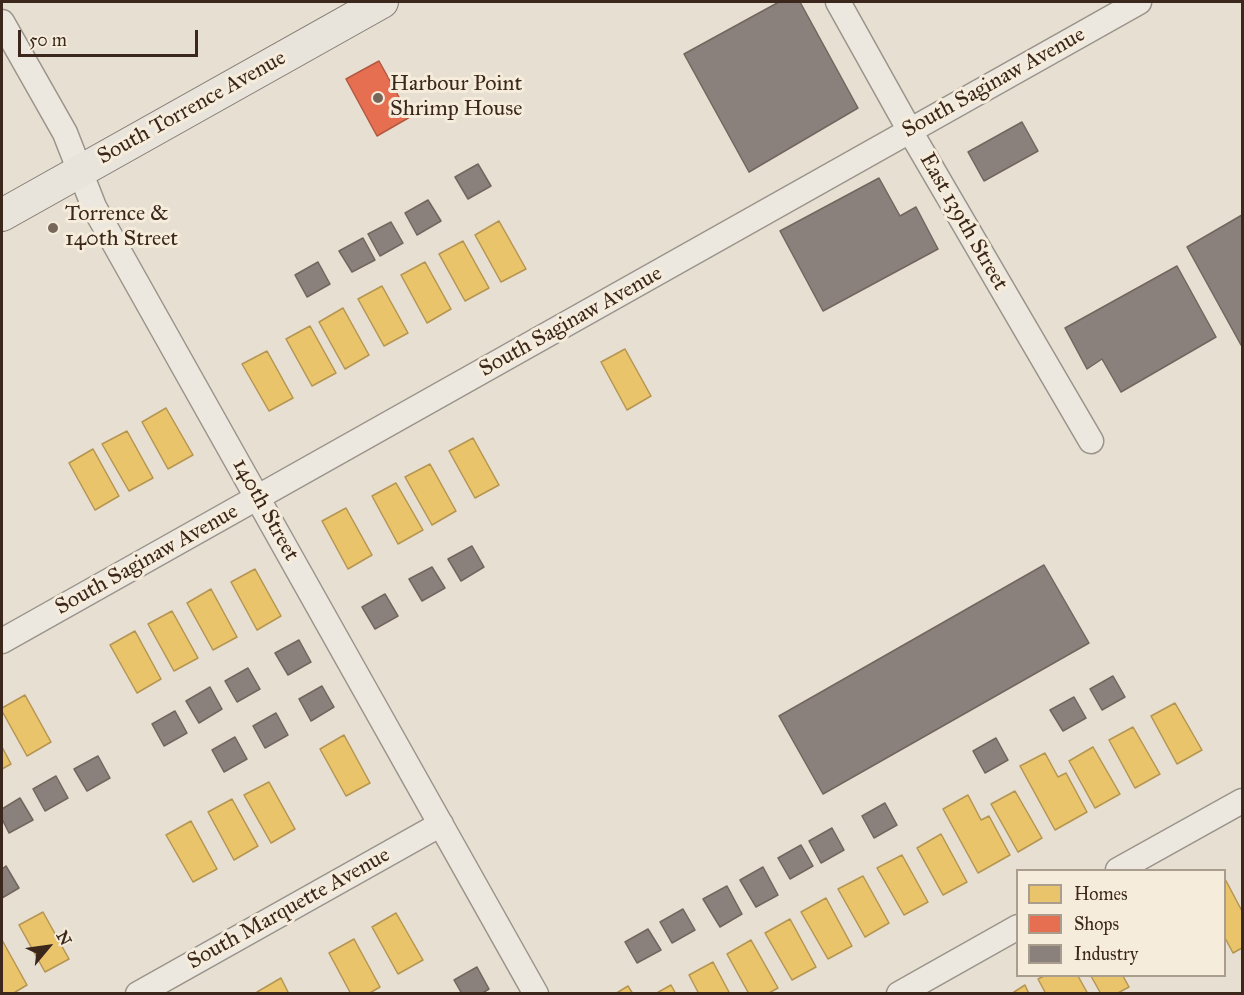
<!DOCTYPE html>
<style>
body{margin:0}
#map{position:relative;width:1244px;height:995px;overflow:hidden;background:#e7dfd1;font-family:"IM FELL Great Primer",serif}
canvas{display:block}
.frame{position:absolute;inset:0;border:3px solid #3b271b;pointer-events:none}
.legend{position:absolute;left:1016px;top:869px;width:210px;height:108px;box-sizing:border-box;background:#f5ecdb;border:2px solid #ab9d8e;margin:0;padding:8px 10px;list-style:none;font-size:18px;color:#3b271b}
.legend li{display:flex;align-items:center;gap:12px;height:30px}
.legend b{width:30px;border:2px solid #ab9d8e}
.north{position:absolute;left:18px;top:917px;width:60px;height:60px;-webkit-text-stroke:4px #f5ecdb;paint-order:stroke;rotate:61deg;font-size:16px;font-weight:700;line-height:24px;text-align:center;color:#3b271b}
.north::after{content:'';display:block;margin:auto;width:21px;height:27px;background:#3b271b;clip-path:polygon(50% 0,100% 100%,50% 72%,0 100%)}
.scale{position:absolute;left:18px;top:30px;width:180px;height:27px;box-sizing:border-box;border:3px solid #3b271b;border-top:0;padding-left:8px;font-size:18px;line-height:21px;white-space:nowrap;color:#3b271b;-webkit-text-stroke:4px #f5ecdb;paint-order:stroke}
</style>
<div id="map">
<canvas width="1244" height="995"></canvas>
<div class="frame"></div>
<ul class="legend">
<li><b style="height:16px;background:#e9c46a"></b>Homes</li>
<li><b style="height:16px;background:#e76f51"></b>Shops</li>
<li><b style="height:16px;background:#8a817c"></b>Industry</li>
</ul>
<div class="north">N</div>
<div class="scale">50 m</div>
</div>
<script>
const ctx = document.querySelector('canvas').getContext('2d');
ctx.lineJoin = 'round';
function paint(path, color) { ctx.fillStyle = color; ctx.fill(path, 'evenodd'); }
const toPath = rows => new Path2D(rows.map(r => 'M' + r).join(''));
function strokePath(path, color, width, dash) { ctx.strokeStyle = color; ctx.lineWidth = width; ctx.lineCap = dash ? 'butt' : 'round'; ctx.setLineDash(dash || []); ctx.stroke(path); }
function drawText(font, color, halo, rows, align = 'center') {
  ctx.font = font + ' "IM FELL Great Primer",serif'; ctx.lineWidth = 6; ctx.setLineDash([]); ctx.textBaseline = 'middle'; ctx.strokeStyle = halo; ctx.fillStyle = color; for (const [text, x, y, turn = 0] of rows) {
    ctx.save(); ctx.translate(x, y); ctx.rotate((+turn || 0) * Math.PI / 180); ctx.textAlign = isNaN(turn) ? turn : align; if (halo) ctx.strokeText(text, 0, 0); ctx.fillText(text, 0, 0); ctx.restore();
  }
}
const homes = toPath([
 [499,221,526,269,501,282,475,235,499,221],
 [463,241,489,288,465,301,439,254,463,241],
 [425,262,451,309,427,323,401,275,425,262],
 [382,286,408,333,384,346,358,299,382,286],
 [343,308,369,355,345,369,319,322,343,308],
 [310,326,336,373,312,386,286,339,310,326],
 [625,349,651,396,627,410,601,362,625,349],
 [267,351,293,398,269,411,242,364,267,351],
 [166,408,193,455,168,469,142,422,166,408],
 [127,431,153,478,129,491,102,444,127,431],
 [473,438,499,485,475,498,449,451,473,438],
 [93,449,119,496,95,510,69,463,93,449],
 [430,464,456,511,432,525,405,477,430,464],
 [396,483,423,530,398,544,372,496,396,483],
 [346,508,372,555,348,569,322,521,346,508],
 [255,569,281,616,257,630,231,582,255,569],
 [211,589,237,637,213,650,187,603,211,589],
 [172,611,198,658,174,671,148,624,172,611],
 [135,631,161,679,137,693,110,645,135,631],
 [25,695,51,742,27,756,2,711,2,708,25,695],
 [1175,703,1202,750,1177,764,1151,716,1175,703],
 [1133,727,1160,774,1135,788,1109,740,1133,727],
 [344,735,370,783,346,796,320,749,344,735],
 [2,747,11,764,2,769,2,747],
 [1093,747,1120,794,1095,808,1069,761,1093,747],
 [1045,753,1058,777,1066,773,1087,812,1055,830,1020,766,1045,753],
 [269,782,295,829,271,843,244,795,269,782],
 [1015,791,1042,838,1018,852,991,804,1015,791],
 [968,795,981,820,989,816,1010,855,978,873,943,809,968,795],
 [232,799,258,846,234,860,208,812,232,799],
 [191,821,217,869,193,882,166,835,191,821],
 [941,834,967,882,943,895,917,848,941,834],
 [902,855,928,902,904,915,877,868,902,855],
 [863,876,889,923,865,937,838,889,863,876],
 [1224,877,1242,911,1242,948,1233,953,1224,936,1224,877],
 [826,898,852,946,828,959,801,912,826,898],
 [43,912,69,959,45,972,19,925,43,912],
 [396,913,423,960,398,974,372,927,396,913],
 [790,919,816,967,792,980,765,933,790,919],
 [354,939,380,987,368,994,351,994,329,953,354,939],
 [2,940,27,985,12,994,2,994,2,940],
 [751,940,778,988,767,994,749,994,727,954,751,940],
 [713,962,730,994,699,994,689,975,713,962],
 [1044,976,1078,976,1088,994,1046,994,1038,979,1044,976],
 [1091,976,1123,976,1129,987,1116,994,1101,994,1091,976],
 [281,978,289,994,258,994,257,992,281,978],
 [671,985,676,994,655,994,671,985],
 [1025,985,1029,994,1011,994,1025,985],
 [628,986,633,994,615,994,628,986]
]);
paint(homes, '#e9c46a');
strokePath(homes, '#b59552', 1.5);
const shops = toPath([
 [379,61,410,117,377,136,346,79,379,61]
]);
paint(shops, '#e76f51');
strokePath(shops, '#b35941', 1.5);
const industry = toPath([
 [779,2,800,2,858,108,749,172,684,54,779,2],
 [1022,122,1038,151,984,181,968,152,1022,122],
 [478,164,491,186,468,199,455,177,478,164],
 [879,178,900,216,916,207,938,249,823,311,780,231,879,178],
 [428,200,441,221,417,235,405,213,428,200],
 [1242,215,1242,344,1241,345,1187,247,1242,215],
 [391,222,403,243,380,256,368,234,391,222],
 [363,238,375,260,352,272,339,251,363,238],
 [318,262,330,284,307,297,295,275,318,262],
 [1177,266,1216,337,1121,392,1102,359,1087,369,1065,328,1177,266],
 [472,546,484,567,461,581,448,559,472,546],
 [1044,565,1089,643,823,794,779,716,1044,565],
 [432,567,445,588,422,601,409,579,432,567],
 [385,594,398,616,375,629,362,607,385,594],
 [299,640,311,662,288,675,275,653,299,640],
 [248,668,260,689,237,702,225,681,248,668],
 [1113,676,1125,697,1102,710,1090,689,1113,676],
 [322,686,334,707,311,721,299,699,322,686],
 [210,687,222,709,199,723,186,701,210,687],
 [1074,697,1086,718,1063,731,1050,710,1074,697],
 [175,711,187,733,164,746,152,724,175,711],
 [276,713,288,735,265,748,253,726,276,713],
 [235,737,247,759,224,772,212,750,235,737],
 [996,738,1008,760,985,773,973,751,996,738],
 [98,756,110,778,87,791,74,769,98,756],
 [56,776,68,798,45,811,33,789,56,776],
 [20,798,33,820,9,833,2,819,2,809,20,798],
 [885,803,897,825,874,838,862,816,885,803],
 [832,828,844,850,821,863,809,841,832,828],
 [801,845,813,866,790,879,778,858,801,845],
 [6,866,19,888,2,898,2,869,6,866],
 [763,867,778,895,756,907,740,880,763,867],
 [727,886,742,914,720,927,703,899,727,886],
 [683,909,695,930,672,943,660,922,683,909],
 [648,929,661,950,637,963,625,942,648,929],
 [477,967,489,989,481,994,462,994,454,980,477,967]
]);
paint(industry, '#8a817c');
strokePath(industry, '#72665f', 1.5);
const minor = toPath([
 [838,2,910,131,1091,441],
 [2,22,65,133,94,207,536,994],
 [2,641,1139,2],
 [1118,870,1242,801],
 [138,994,441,824],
 [899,994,1018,927]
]);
const major = toPath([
 [2,215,382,2]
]);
strokePath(minor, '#9b948b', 27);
strokePath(major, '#837b72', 34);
strokePath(minor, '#ece8e0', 24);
strokePath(major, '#e9e4db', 32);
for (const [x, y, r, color] of [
 [378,98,6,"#77675b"],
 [53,228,6,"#77675b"]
]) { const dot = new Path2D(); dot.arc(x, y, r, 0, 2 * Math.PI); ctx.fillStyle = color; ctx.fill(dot); strokePath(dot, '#f5ecdb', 2); }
drawText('22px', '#3b271b', '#f5ecdb', [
 ["South Saginaw Avenue",994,83,-29],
 ["South Torrence Avenue",192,108,-29],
 ["East 139th Street",963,222,60],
 ["South Saginaw Avenue",571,322,-29],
 ["140th Street",265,510,61],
 ["South Saginaw Avenue",147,560,-29],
 ["South Marquette Avenue",289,909,-29]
]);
drawText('22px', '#3b271b', '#f5ecdb', [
 ["Harbour Point",390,85],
 ["Shrimp House",390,110],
 ["Torrence &",65,215],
 ["140th Street",65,240]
], 'left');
</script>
